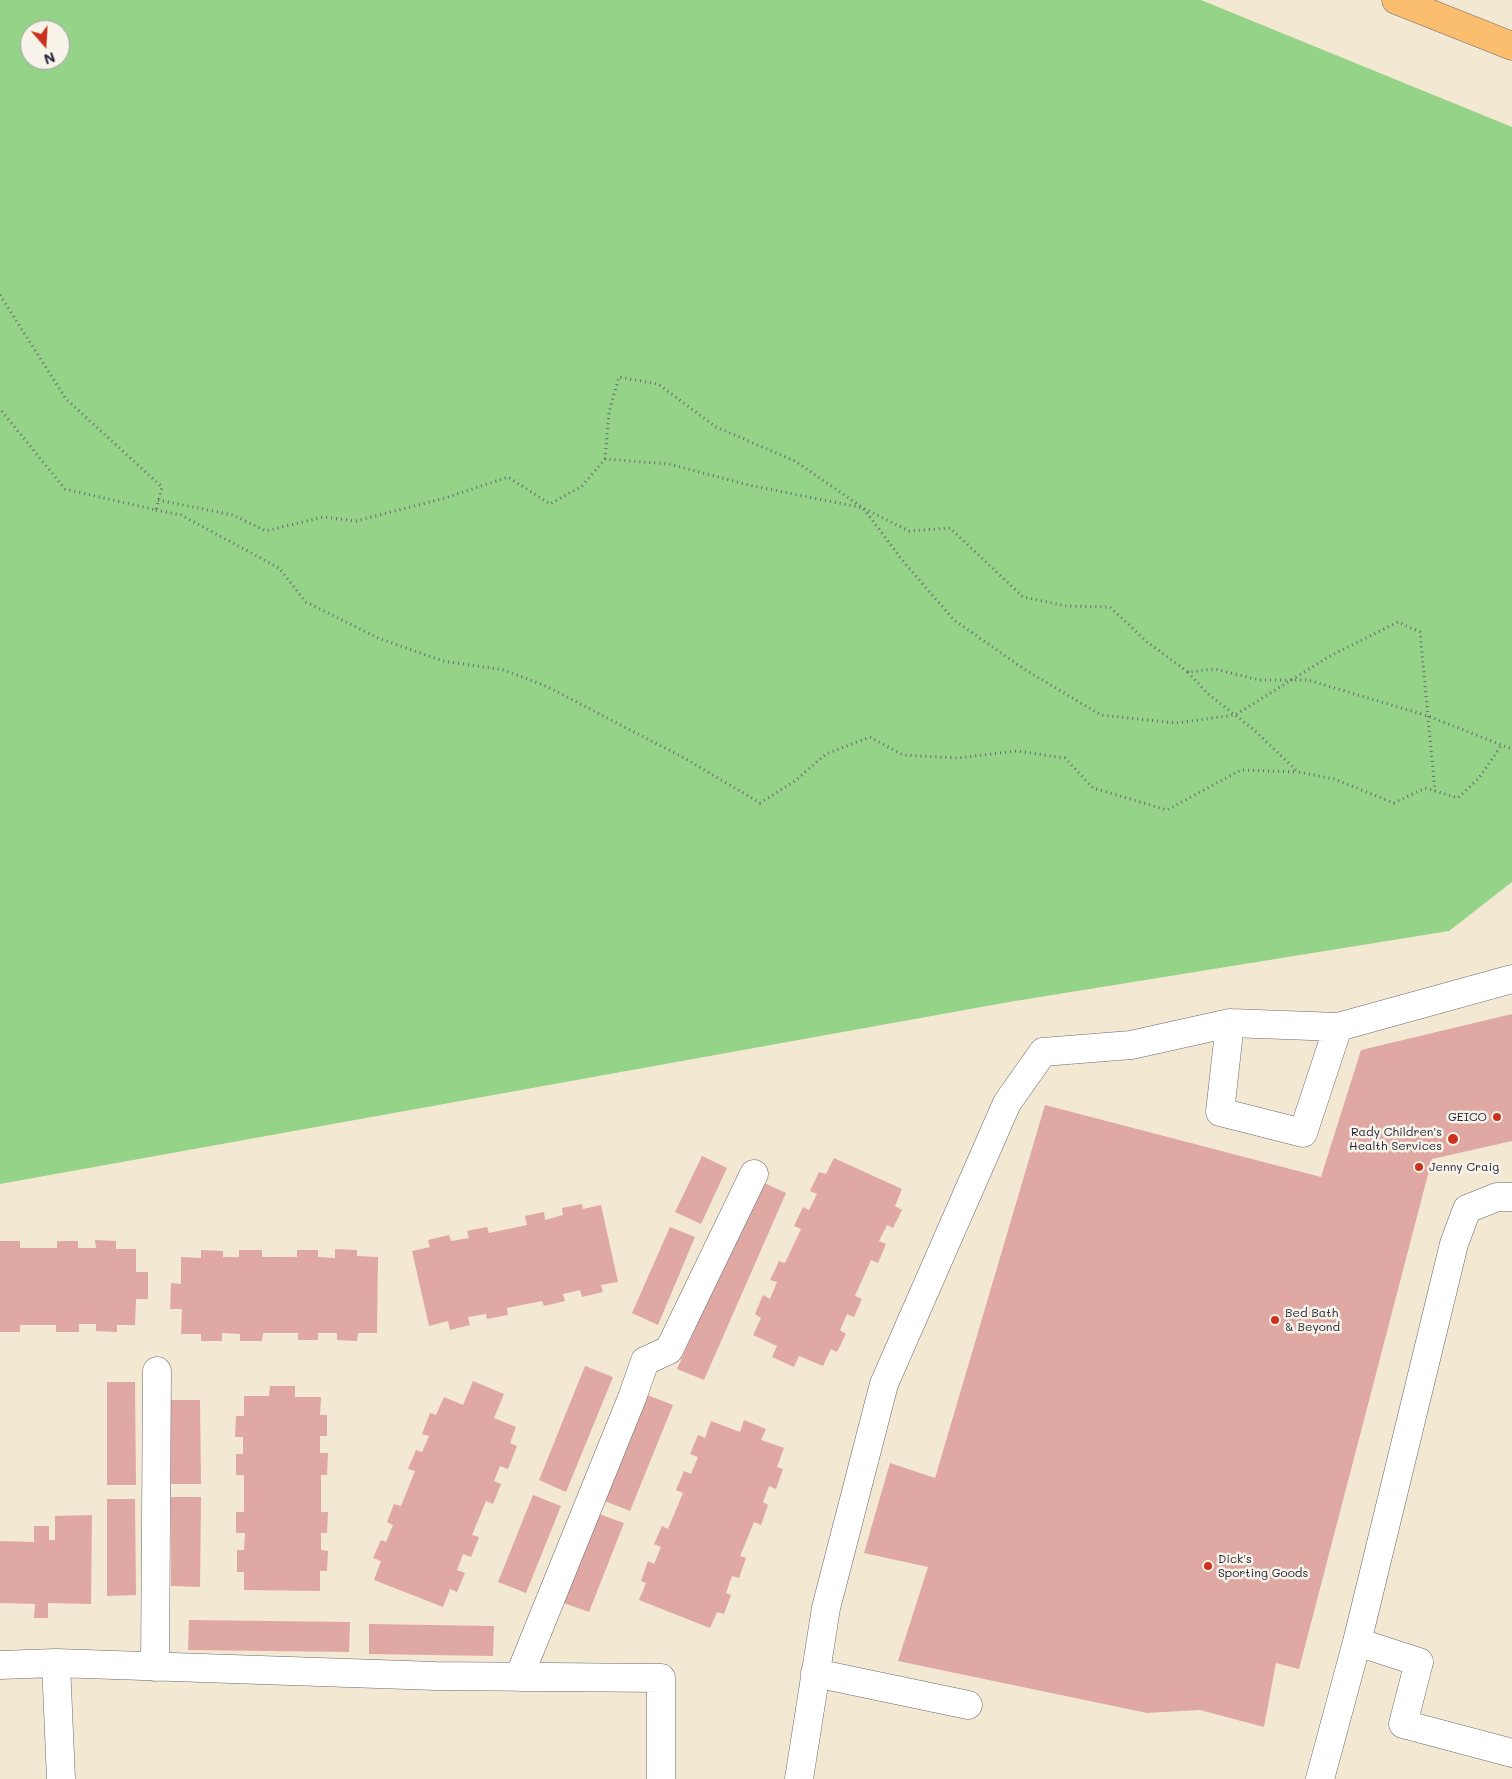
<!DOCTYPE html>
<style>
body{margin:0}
#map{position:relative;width:1512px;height:1779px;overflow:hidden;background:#f3e8d2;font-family:Mali,sans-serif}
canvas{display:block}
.north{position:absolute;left:20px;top:20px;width:50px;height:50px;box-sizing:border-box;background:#f7f3e8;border:1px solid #a29fa3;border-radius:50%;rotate:161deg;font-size:14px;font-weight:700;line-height:20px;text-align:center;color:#22223b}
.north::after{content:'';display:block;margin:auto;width:18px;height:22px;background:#c8321e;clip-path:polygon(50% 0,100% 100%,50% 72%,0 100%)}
</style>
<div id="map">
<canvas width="1512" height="1779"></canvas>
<div class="north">N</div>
</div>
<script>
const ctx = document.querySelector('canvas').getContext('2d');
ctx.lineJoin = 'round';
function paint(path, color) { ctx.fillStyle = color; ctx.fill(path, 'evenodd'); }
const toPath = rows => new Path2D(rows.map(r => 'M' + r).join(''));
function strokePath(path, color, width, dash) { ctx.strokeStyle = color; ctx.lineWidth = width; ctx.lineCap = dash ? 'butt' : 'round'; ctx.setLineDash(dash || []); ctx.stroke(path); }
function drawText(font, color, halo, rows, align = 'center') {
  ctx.font = font + ' Mali,sans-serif'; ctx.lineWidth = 5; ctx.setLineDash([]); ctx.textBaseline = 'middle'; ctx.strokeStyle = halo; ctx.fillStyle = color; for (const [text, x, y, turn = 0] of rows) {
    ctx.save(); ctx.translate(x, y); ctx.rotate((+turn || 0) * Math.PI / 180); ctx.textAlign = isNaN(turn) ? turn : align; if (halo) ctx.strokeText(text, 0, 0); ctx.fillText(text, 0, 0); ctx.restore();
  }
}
paint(toPath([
 [0,0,1201,0,1512,127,1512,882,1449,931,1009,1002,0,1184],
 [30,30,60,30,60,60,30,60]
]), '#95d389');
paint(toPath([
 [1512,1014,1512,1141,1432,1159,1299,1669,1276,1663,1264,1727,1200,1710,1147,1713,898,1661,928,1567,864,1553,890,1463,935,1478,1045,1105,1321,1177,1361,1050],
 [702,1156,727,1168,701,1224,675,1212],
 [834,1158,902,1189,895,1206,902,1210,893,1228,887,1225,879,1241,886,1244,878,1263,871,1260,855,1296,862,1299,854,1317,847,1314,840,1330,846,1334,837,1352,831,1349,823,1366,799,1356,794,1367,772,1357,777,1346,753,1335,761,1318,755,1314,763,1295,770,1299,777,1282,770,1280,779,1261,785,1263,801,1229,794,1226,803,1207,809,1210,817,1194,810,1191,819,1172,826,1174],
 [760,1181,786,1193,704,1380,677,1369],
 [582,1204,583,1209,601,1205,618,1282,601,1285,603,1292,582,1297,580,1290,563,1294,565,1301,544,1306,542,1301,507,1308,508,1315,487,1319,486,1314,468,1317,470,1325,450,1330,448,1321,429,1326,412,1251,430,1247,428,1240,449,1235,451,1241,469,1238,467,1231,487,1227,489,1233,527,1225,525,1216,544,1212,545,1220,563,1215,562,1208],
 [670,1227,695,1237,658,1325,632,1313],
 [95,1240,116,1241,116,1249,136,1249,136,1272,148,1272,148,1299,136,1299,135,1325,117,1325,117,1332,96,1331,96,1324,79,1324,79,1332,56,1332,56,1325,20,1325,20,1332,0,1332,0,1241,20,1241,20,1248,57,1248,57,1241,78,1241,78,1248,96,1248],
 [335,1249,357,1250,357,1256,378,1257,377,1333,358,1333,357,1341,337,1340,337,1333,318,1333,318,1340,298,1340,298,1333,263,1333,262,1341,240,1341,240,1334,222,1333,222,1341,201,1341,201,1334,181,1334,182,1309,170,1309,171,1283,181,1284,181,1257,201,1258,201,1250,223,1251,223,1257,239,1257,239,1250,262,1250,262,1257,297,1257,297,1250,318,1250,318,1257,335,1258],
 [585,1366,613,1377,566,1492,539,1480],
 [473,1381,504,1394,494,1418,516,1427,510,1443,517,1446,508,1469,500,1466,494,1481,501,1484,493,1504,486,1501,472,1535,479,1537,471,1557,463,1554,457,1570,465,1573,457,1592,450,1589,443,1607,374,1580,381,1561,373,1558,381,1540,386,1542,393,1525,387,1522,394,1504,401,1506,415,1471,408,1469,416,1450,422,1452,429,1436,422,1434,430,1413,436,1415,444,1397,463,1405],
 [107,1382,135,1382,136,1485,107,1485],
 [270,1386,295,1386,295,1397,321,1397,320,1415,327,1415,327,1436,320,1436,320,1453,328,1453,327,1475,321,1475,321,1512,328,1512,327,1533,321,1533,321,1550,328,1551,327,1571,320,1571,320,1591,244,1590,244,1572,237,1572,237,1550,244,1550,245,1533,236,1533,236,1512,244,1512,244,1475,236,1475,236,1454,243,1454,243,1437,235,1437,236,1416,244,1416,244,1396,269,1396],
 [645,1394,673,1405,630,1511,602,1500],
 [171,1400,200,1400,201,1484,171,1484],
 [744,1420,766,1429,761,1440,784,1448,777,1467,783,1469,776,1489,769,1486,763,1502,768,1505,761,1525,754,1522,740,1556,746,1558,739,1578,732,1576,726,1593,731,1595,724,1614,717,1612,710,1628,639,1600,646,1583,641,1581,648,1561,654,1564,661,1547,654,1544,662,1526,668,1529,683,1493,676,1490,684,1471,691,1474,698,1457,690,1454,698,1435,705,1438,711,1421,740,1432],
 [533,1495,561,1506,526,1593,498,1582],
 [171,1497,201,1497,200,1587,171,1586],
 [107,1499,135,1499,136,1595,107,1596],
 [596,1513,624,1523,589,1612,561,1602],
 [92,1515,91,1604,48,1603,48,1618,34,1618,35,1604,0,1603,0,1541,34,1542,34,1526,49,1526,49,1540,55,1540,55,1516],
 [189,1620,350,1622,349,1652,188,1650],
 [369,1624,494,1626,493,1656,369,1654]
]), '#e0a8a3');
const minor = toPath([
 [1230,1023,1220,1112,1303,1133,1338,1027],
 [1357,1642,1419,1662,1403,1724,1512,1753],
 [56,1663,436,1676,661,1678,661,1779],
 [0,1665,56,1663,61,1779],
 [155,1667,157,1371],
 [815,1673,968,1705],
 [519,1677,632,1398,645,1361,669,1350,754,1174],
 [799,1779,826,1608,884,1384,1007,1103,1043,1052,1131,1045,1230,1023,1338,1027,1512,979],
 [1320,1779,1357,1642,1454,1244,1467,1209,1497,1197,1512,1197]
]);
const highway = toPath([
 [1396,0,1512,46]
]);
strokePath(minor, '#6b6770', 29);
strokePath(highway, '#6b6770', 29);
strokePath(toPath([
 [0,295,66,399,162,487,156,510,65,489,0,409],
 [605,459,609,412,619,377,658,384,716,427,795,461,863,508,902,560,954,620,1024,669,1101,715,1176,723,1235,715,1330,656,1398,622,1420,632,1435,791],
 [158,500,233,515,266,531,323,517,356,521,445,498,508,477,550,504,582,486,605,459,669,464,749,485,863,508,909,531,950,528,1023,597,1067,606,1110,607,1147,642,1188,672,1214,669,1260,680,1308,680,1428,716,1512,749],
 [156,510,181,515,279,568,306,602,378,638,443,661,504,670,548,687,686,759,760,803,795,781,826,754,870,737,903,755,958,758,1017,751,1065,758,1093,788,1167,810,1241,770,1298,772],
 [1188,672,1207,693,1254,730,1298,772,1334,779,1394,803,1425,788,1458,798,1479,778,1501,746]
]), '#6b6770', 3, [1, 4]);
strokePath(minor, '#fff', 28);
strokePath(highway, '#fbbe6e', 28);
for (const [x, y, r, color] of [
 [1497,1117,5,"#c8321e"],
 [1453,1139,6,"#c8321e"],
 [1419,1167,5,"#c8321e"],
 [1275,1320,5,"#c8321e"],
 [1208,1566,5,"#c8321e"]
]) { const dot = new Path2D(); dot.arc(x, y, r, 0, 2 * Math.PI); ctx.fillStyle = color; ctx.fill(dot); strokePath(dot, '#f7f3e8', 2); }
drawText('12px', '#22223b', '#f7f3e8', [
 ["GEICO",1487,1117,"right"],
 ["Rady Children's",1442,1132,"right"],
 ["Health Services",1442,1146,"right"],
 ["Jenny Craig",1429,1167],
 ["Bed Bath",1285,1313],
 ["& Beyond",1285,1327],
 ["Dick's",1218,1559],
 ["Sporting Goods",1218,1573]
], 'left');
</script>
